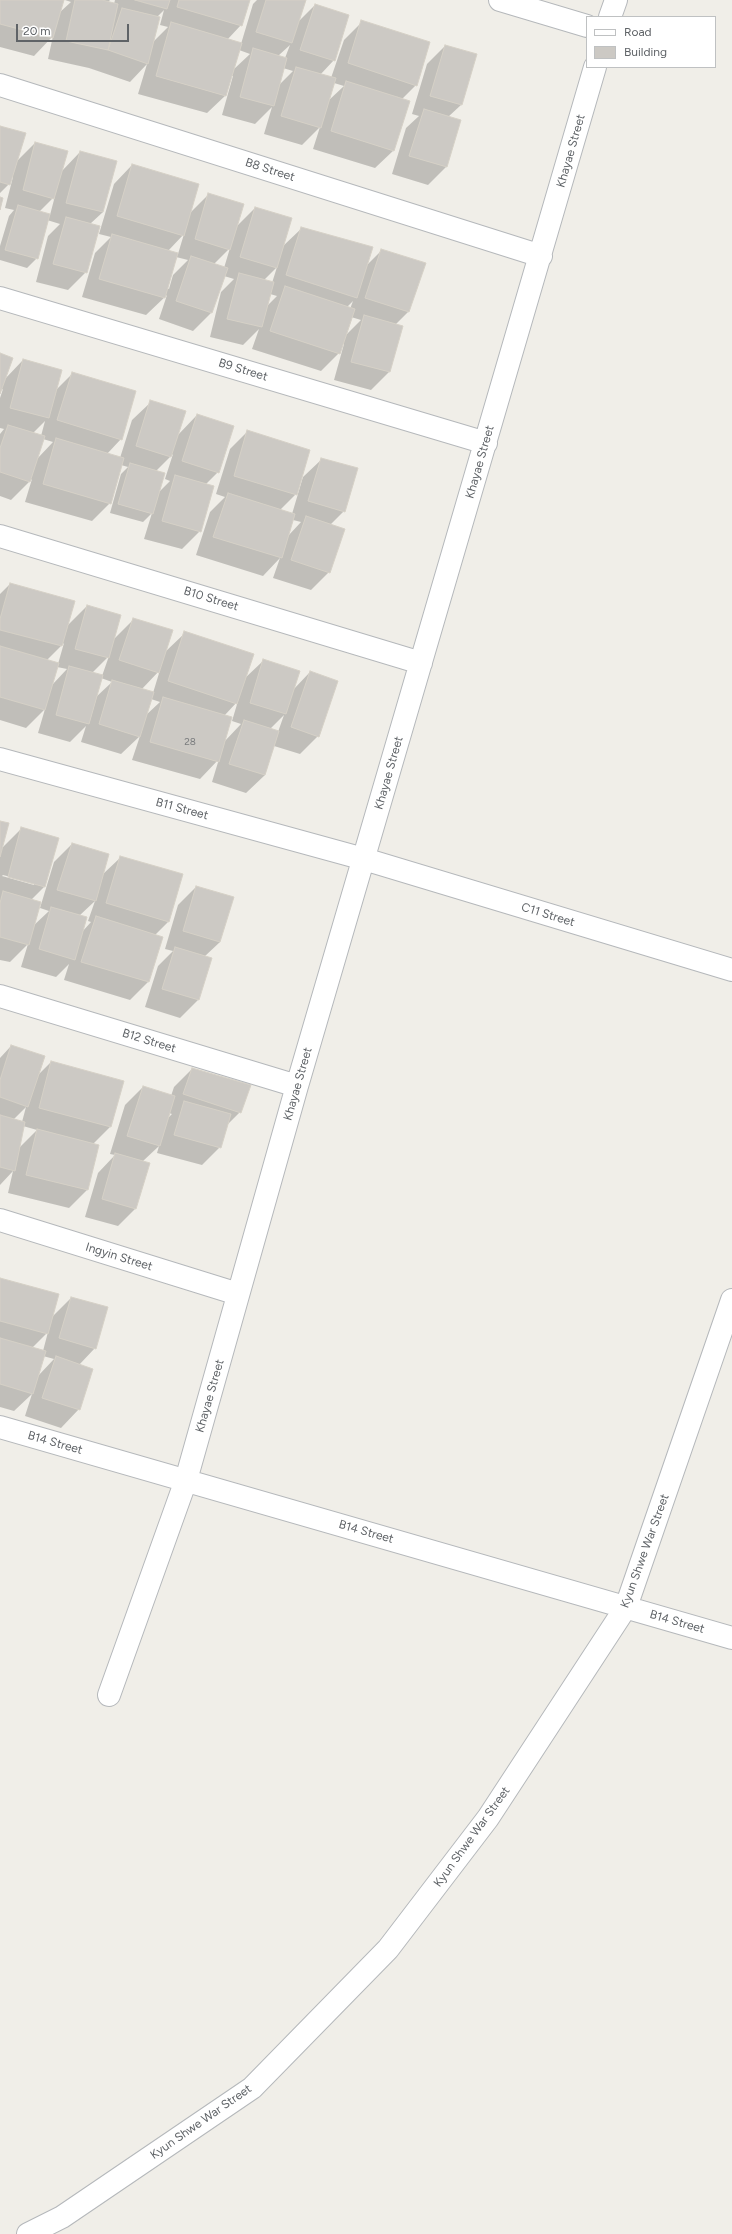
<!DOCTYPE html>
<style>
body{margin:0}
#map{position:relative;width:732px;height:2234px;overflow:hidden;background:#f0eee8;font-family:Figtree,sans-serif}
canvas{display:block}
.legend{position:absolute;left:586px;top:16px;width:130px;height:52px;box-sizing:border-box;background:#fff;border:1px solid #bfc1c2;margin:0;padding:5px 7px;list-style:none;font-size:12px;color:#5f6367}
.legend li{display:flex;align-items:center;gap:8px;height:20px}
.legend b{width:20px;border:1px solid #bfc1c2}
.scale{position:absolute;left:16px;top:24px;width:113px;height:18px;box-sizing:border-box;border:2px solid #5f6367;border-top:0;padding-left:5px;font-size:12px;line-height:14px;white-space:nowrap;color:#5f6367;-webkit-text-stroke:3px #fff;paint-order:stroke}
</style>
<div id="map">
<canvas width="732" height="2234"></canvas>
<ul class="legend">
<li><b style="height:5px;background:#fff"></b>Road</li>
<li><b style="height:11px;background:#ccc9c4"></b>Building</li>
</ul>
<div class="scale">20 m</div>
</div>
<script>
const ctx = document.querySelector('canvas').getContext('2d');
ctx.lineJoin = 'round';
function paint(path, color) { ctx.fillStyle = color; ctx.fill(path, 'evenodd'); }
const toPath = rows => new Path2D(rows.map(r => 'M' + r).join(''));
function strokePath(path, color, width, dash) { ctx.strokeStyle = color; ctx.lineWidth = width; ctx.lineCap = dash ? 'butt' : 'round'; ctx.setLineDash(dash || []); ctx.stroke(path); }
function drawText(font, color, halo, rows, align = 'center') {
  ctx.font = font + ' Figtree,sans-serif'; ctx.lineWidth = 3; ctx.setLineDash([]); ctx.textBaseline = 'middle'; ctx.strokeStyle = halo; ctx.fillStyle = color; for (const [text, x, y, turn = 0] of rows) {
    ctx.save(); ctx.translate(x, y); ctx.rotate((+turn || 0) * Math.PI / 180); ctx.textAlign = isNaN(turn) ? turn : align; if (halo) ctx.strokeText(text, 0, 0); ctx.fillText(text, 0, 0); ctx.restore();
  }
}
paint(toPath([
 [0,0,63,0,59,13,71,2,65,0,110,0,108,2,114,4,115,0,249,0,241,25,227,40,241,44,253,4,257,0,304,0,298,22,315,5,334,60,320,75,331,78,344,40,362,22,416,85,401,100,394,150,375,168,313,149,320,127,302,145,264,134,272,107,255,124,222,115,233,76,231,76,226,95,207,113,138,94,147,64,130,82,89,68,48,59,53,36,34,56,0,47],
 [164,10,160,25,168,27,153,42,157,17],
 [290,45,285,58,278,56],
 [239,50,250,54,233,70],
 [283,68,293,71,279,85],
 [334,83,344,86,328,101],
 [445,46,461,105,448,117,460,121,446,167,428,185,392,174,406,128,419,116,412,114,427,64],
 [0,127,15,163,35,143,61,172,80,152,103,212,90,224,86,272,68,290,36,282,48,236,60,224,47,220,37,258,27,268,0,260,0,246,9,216,14,210,5,208,13,177,11,177,9,184,0,193],
 [55,196,50,215,39,212],
 [132,165,190,213,209,194,236,227,255,208,282,247,302,228,366,266,382,250,409,311,395,325,402,326,389,372,371,390,334,380,344,344,342,344,339,353,321,371,252,349,259,329,243,345,210,337,221,292,234,279,224,276,211,313,193,331,159,319,167,295,146,315,82,297,95,253,111,237,99,234,114,184],
 [184,234,178,254,168,251],
 [230,248,224,268,214,264],
 [176,257,188,260,173,275,169,289,167,288],
 [277,267,272,283,264,280],
 [270,294,277,296,267,306],
 [353,301,350,309,346,308],
 [351,317,361,320,345,336],
 [0,354,4,380,23,360,56,390,73,373,121,439,107,454,120,458,132,420,151,402,177,436,197,415,218,472,205,485,200,531,182,549,144,539,152,513,143,522,110,513,121,474,128,467,121,465,110,503,92,521,25,502,32,479,11,500,0,496,0,434,4,429,0,428,0,398,3,389,0,391],
 [45,421,41,436,32,434],
 [43,439,53,442,37,459],
 [173,454,165,479,170,481,157,494,156,471],
 [248,431,296,494,280,510,292,514,303,477,322,459,344,511,330,525,329,572,311,590,273,578,280,558,263,576,196,555,210,512,225,497,216,494,230,449],
 [293,520,301,522,288,536],
 [10,584,66,627,87,606,113,640,134,619,164,653,185,633,244,679,263,661,293,690,310,672,318,736,300,754,274,746,265,775,246,793,212,782,219,759,200,779,132,760,140,736,121,754,81,742,86,726,70,742,38,733,45,709,26,728,0,720,0,594],
 [64,643,58,664,46,661],
 [109,656,102,676,92,673],
 [57,667,67,669,52,685],
 [160,670,153,693,141,690],
 [101,678,112,682,95,698],
 [151,699,160,702,145,716],
 [238,701,232,721,241,724,224,742,224,716],
 [284,715,278,732,270,729],
 [0,822,1,849,22,828,57,838,44,887,31,900,32,927,49,911,40,908,54,862,72,844,102,875,121,857,182,875,168,922,155,935,148,982,130,1000,64,980,69,964,56,977,21,967,28,944,10,962,0,960],
 [3,875,34,883,34,885,2,876],
 [95,901,88,921,91,922,82,932,79,916],
 [196,887,220,942,204,957,198,1000,180,1018,145,1007,158,966,173,951,165,949,178,905],
 [11,1046,37,1076,51,1062,110,1127,93,1144,87,1190,69,1208,8,1193,13,1171,0,1185,0,1058],
 [26,1107,22,1122,13,1120],
 [23,1126,37,1130,18,1149],
 [192,1069,240,1112,226,1126,220,1147,202,1165,157,1153,159,1146,142,1162,136,1208,118,1226,85,1217,98,1173,115,1155,110,1154,125,1105,143,1087,171,1096,174,1087],
 [169,1113,172,1114,167,1119],
 [0,1279,52,1317,71,1298,95,1348,79,1365,79,1409,61,1428,25,1416,32,1394,14,1411,0,1407],
 [48,1332,43,1351,32,1348],
 [43,1356,54,1359,38,1376]
]), '#0003');
const building = toPath([
 [0,0,64,0,53,38,0,24,0,0],
 [75,0,102,0,118,4,108,50,66,41,75,0],
 [135,0,170,0,167,9,135,0],
 [179,0,250,0,242,26,177,7,179,0],
 [266,0,306,0,292,43,256,32,266,0],
 [315,4,349,15,335,61,300,50,315,4],
 [122,8,160,17,148,64,108,50,122,8],
 [361,20,430,42,417,86,348,63,361,20],
 [171,22,242,43,226,96,156,76,171,22],
 [445,45,477,54,462,105,430,96,445,45],
 [253,48,287,58,274,106,240,97,253,48],
 [296,67,336,78,321,128,281,116,296,67],
 [346,81,410,101,394,151,331,131,346,81],
 [424,109,461,120,447,167,409,156,424,109],
 [0,126,26,133,10,185,0,182,0,126],
 [35,142,68,151,54,199,23,190,35,142],
 [80,151,117,161,103,212,66,203,80,151],
 [132,164,199,184,184,236,117,216,132,164],
 [208,193,244,204,230,250,195,239,208,193],
 [0,197,3,198,0,210,0,197],
 [18,205,50,214,38,259,5,250,18,205],
 [255,207,292,218,277,268,240,257,255,207],
 [66,217,100,226,87,273,53,264,66,217],
 [301,227,373,247,357,298,286,275,301,227],
 [112,234,178,253,165,298,99,279,112,234],
 [381,249,426,263,409,312,365,298,381,249],
 [191,256,228,268,212,313,176,301,191,256],
 [239,273,274,282,262,327,227,319,239,273],
 [285,286,355,309,340,354,270,331,285,286],
 [364,315,403,326,390,372,351,362,364,315],
 [0,353,13,358,0,394,0,353],
 [23,359,62,370,49,418,10,408,23,359],
 [72,372,136,391,122,440,57,420,72,372],
 [150,400,186,411,171,457,136,446,150,400],
 [197,414,234,426,219,473,182,461,197,414],
 [8,425,45,436,30,482,0,472,0,448,8,425],
 [247,430,310,450,297,495,234,476,247,430],
 [56,438,124,458,111,504,43,484,56,438],
 [321,458,358,468,345,512,308,501,321,458],
 [130,463,165,473,153,514,118,504,130,463],
 [175,475,214,486,201,532,162,521,175,475],
 [228,493,295,514,282,558,213,537,228,493],
 [306,516,345,529,330,573,291,560,306,516],
 [10,583,75,601,62,646,0,630,0,619,10,583],
 [87,605,121,615,109,658,75,649,87,605],
 [133,618,173,630,159,673,119,660,133,618],
 [184,631,254,654,237,704,168,681,184,631],
 [0,646,59,663,45,710,0,697,0,646],
 [263,659,300,671,286,714,250,703,263,659],
 [69,666,103,675,89,724,56,715,69,666],
 [310,671,338,681,319,737,291,727,310,671],
 [112,680,154,692,140,737,99,724,112,680],
 [163,697,232,717,219,762,150,742,163,697],
 [244,720,279,731,265,775,229,764,244,720],
 [0,821,9,823,0,857,0,821],
 [21,827,59,838,45,887,8,877,21,827],
 [72,843,109,854,96,901,57,890,72,843],
 [120,856,183,874,169,922,106,903,120,856],
 [196,886,234,897,220,942,183,931,196,886],
 [3,891,41,902,29,945,0,937,0,903,3,891],
 [51,907,87,917,75,960,39,949,51,907],
 [96,916,163,937,149,982,81,962,96,916],
 [175,947,212,958,199,1000,162,989,175,947],
 [11,1045,45,1056,28,1107,0,1097,0,1080,11,1045],
 [51,1061,124,1081,111,1127,39,1108,51,1061],
 [192,1068,251,1085,241,1113,183,1094,192,1068],
 [143,1086,175,1096,160,1146,127,1136,143,1086],
 [184,1101,231,1114,221,1148,174,1135,184,1101],
 [0,1115,25,1122,15,1171,0,1167,0,1115],
 [37,1129,99,1145,88,1190,26,1175,37,1129],
 [115,1153,150,1163,136,1209,102,1199,115,1153],
 [0,1278,59,1294,48,1334,0,1321,0,1278],
 [71,1297,108,1307,96,1349,59,1338,71,1297],
 [0,1338,46,1351,33,1394,0,1384,0,1338],
 [56,1356,93,1369,80,1410,42,1398,56,1356]
]);
paint(building, '#ccc9c4');
strokePath(building, '#d5d0c6', 1);
const minor = toPath([
 [500,0,587,26],
 [610,17,616,0],
 [0,85,541,256],
 [0,298,486,443],
 [0,536,421,663],
 [0,759,364,859,732,970],
 [0,996,297,1086],
 [0,1220,238,1294],
 [0,1427,732,1638],
 [109,1695,186,1480,297,1086,595,67],
 [28,2234,62,2217,252,2088,388,1949,488,1818,626,1607,732,1300]
]);
strokePath(minor, '#b5b8bb', 24);
strokePath(minor, '#fff', 22);
drawText('10px', '#7a7c7e', null, [
 ["28",190,742]
]);
drawText('12px', '#5f6367', '#fff', [
 ["Khayae Street",571,151,-74],
 ["B8 Street",270,170,18],
 ["B9 Street",243,370,17],
 ["Khayae Street",480,462,-74],
 ["B10 Street",211,599,17],
 ["Khayae Street",389,773,-74],
 ["B11 Street",182,809,15],
 ["C11 Street",548,915,17],
 ["B12 Street",149,1041,17],
 ["Khayae Street",298,1084,-74],
 ["Ingyin Street",119,1257,17],
 ["Khayae Street",210,1396,-74],
 ["B14 Street",55,1443,16],
 ["B14 Street",366,1532,16],
 ["Kyun Shwe War Street",645,1551,-70],
 ["B14 Street",677,1622,16],
 ["Kyun Shwe War Street",472,1837,-54],
 ["Kyun Shwe War Street",201,2122,-35]
]);
</script>
